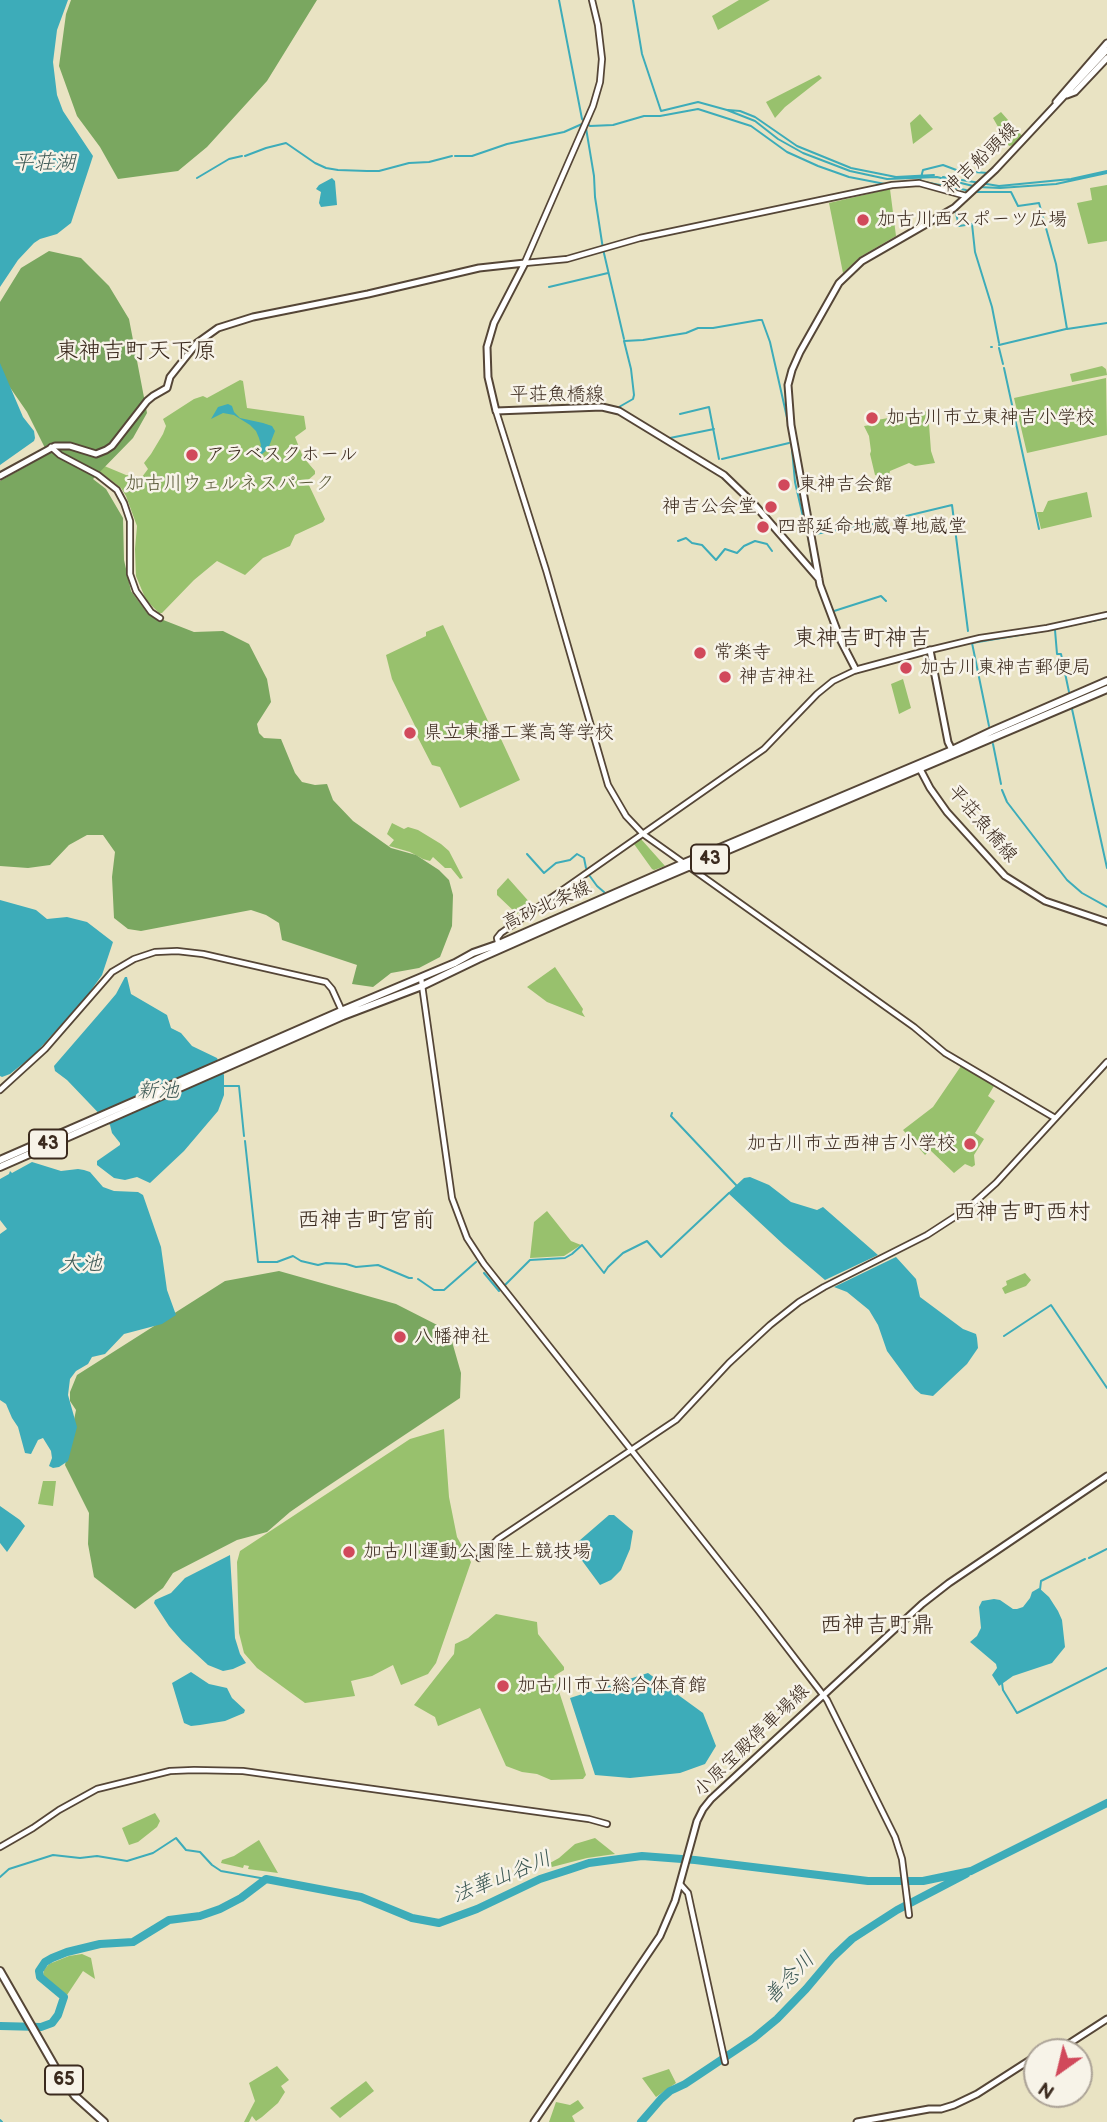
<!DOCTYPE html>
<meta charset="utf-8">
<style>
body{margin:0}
#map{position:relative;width:1107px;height:2122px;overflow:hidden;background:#e9e3c3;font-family:"Balsamiq Sans",sans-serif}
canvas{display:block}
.north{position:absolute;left:1023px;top:2038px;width:70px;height:70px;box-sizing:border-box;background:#f7f3e8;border:2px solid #aca397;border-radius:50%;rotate:214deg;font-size:19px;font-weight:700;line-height:28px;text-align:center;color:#3b2a1e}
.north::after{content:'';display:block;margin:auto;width:24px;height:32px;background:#d1495b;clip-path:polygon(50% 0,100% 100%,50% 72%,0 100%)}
</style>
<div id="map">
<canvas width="1107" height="2122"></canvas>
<div class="north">N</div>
</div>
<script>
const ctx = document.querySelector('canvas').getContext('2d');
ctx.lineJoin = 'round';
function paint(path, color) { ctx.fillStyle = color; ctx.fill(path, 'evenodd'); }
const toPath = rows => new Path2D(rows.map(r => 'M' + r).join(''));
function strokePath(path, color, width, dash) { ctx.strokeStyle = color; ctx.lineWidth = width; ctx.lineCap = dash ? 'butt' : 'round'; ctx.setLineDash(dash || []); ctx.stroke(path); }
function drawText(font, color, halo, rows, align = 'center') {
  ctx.font = font + ' "Balsamiq Sans","Klee One",sans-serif'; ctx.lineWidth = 5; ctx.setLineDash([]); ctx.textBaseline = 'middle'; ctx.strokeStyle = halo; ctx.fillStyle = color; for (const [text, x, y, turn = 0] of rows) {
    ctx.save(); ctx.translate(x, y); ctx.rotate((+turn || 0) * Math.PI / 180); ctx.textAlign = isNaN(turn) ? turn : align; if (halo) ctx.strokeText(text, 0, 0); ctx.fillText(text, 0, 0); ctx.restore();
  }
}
paint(toPath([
 [739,0,770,0,718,30,712,16],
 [819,75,822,78,785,107,775,118,766,102],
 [1001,112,1023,137,1015,145,1009,146,993,118],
 [920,114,933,129,913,144,910,123],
 [1107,185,1107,241,1088,244,1077,203,1092,200,1090,188],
 [890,189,896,236,860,257,843,273,829,203],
 [1102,366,1106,369,1107,375,1072,382,1070,374],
 [1106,378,1107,435,1027,453,1014,398],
 [240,380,243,381,247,408,304,416,306,429,295,437,303,457,315,471,315,474,307,481,325,519,323,522,295,535,290,546,263,558,245,575,217,561,194,580,162,613,159,613,146,600,136,576,135,549,137,526,126,496,121,488,90,464,102,465,126,475,142,477,148,469,144,463,151,454,163,434,166,426,163,419,194,399,203,396,207,398],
 [928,411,931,451,935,463,915,466,909,463,890,471,889,475,878,476,875,475,870,454,871,451,869,436,864,426,877,424,877,420],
 [1087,492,1092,517,1041,529,1037,512,1043,512,1048,501],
 [443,625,495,736,501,739,520,780,460,808,440,767,432,765,415,732,417,730,392,679,386,655,426,636,426,632],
 [903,679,911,708,899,714,891,684],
 [392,823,404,829,408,827,418,830,441,844,449,851,463,878,460,879,451,868,445,868,433,857,430,861,423,859,410,852,389,846,394,840,387,834],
 [641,839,665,866,654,870,652,869,634,844],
 [508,878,532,905,517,914,497,895,497,890],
 [555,967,583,1009,582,1012,585,1017,547,1002,527,987],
 [961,1066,994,1086,988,1096,995,1101,975,1133,984,1139,974,1155,975,1165,972,1167,965,1164,954,1173,930,1150,925,1155,903,1130,933,1107],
 [547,1211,571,1241,581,1245,564,1256,530,1258,534,1222],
 [1025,1273,1031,1280,1026,1286,1005,1294,1002,1288,1007,1285,1006,1281],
 [444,1429,449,1497,457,1537,471,1562,436,1663,428,1674,401,1685,393,1665,372,1676,351,1681,355,1696,305,1703,257,1668,244,1653,239,1633,237,1562,240,1551,410,1439],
 [43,1481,56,1481,53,1506,38,1504],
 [496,1614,537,1622,538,1634,564,1667,564,1670,554,1676,586,1775,583,1779,551,1780,537,1774,522,1772,506,1766,480,1708,438,1726,435,1717,414,1705,454,1654,455,1644,468,1638],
 [155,1813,160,1821,157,1827,138,1842,129,1845,122,1828],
 [595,1838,615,1854,587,1858,552,1867,550,1865,550,1863,559,1858,575,1844],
 [259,1840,278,1873,248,1869,249,1866,244,1865,243,1868,239,1867,221,1863,222,1860,234,1856],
 [82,1954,91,1958,95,1979,83,1971,67,1995,43,1976,44,1970,49,1964,69,1956],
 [277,2066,289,2080,281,2086,285,2092,278,2103,262,2117,256,2121,252,2116,249,2122,244,2122,255,2101,249,2083],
 [669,2069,676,2083,656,2097,642,2078],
 [366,2081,374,2091,340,2118,330,2108],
 [578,2100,584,2108,572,2116,575,2122,549,2122,556,2102,570,2105]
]), '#98c16d');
paint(toPath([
 [71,0,317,0,267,81,207,147,178,171,118,179,100,147,77,116,59,66,66,14],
 [49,251,81,258,109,286,129,319,147,413,133,438,93,479,106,489,123,518,124,560,131,591,148,614,194,632,223,631,249,644,267,679,271,702,257,724,259,733,264,738,281,739,295,773,302,782,315,785,327,784,333,800,353,821,391,848,416,855,439,870,449,880,453,895,452,926,440,957,419,968,391,973,373,987,352,984,357,965,282,940,279,923,266,915,251,910,141,931,128,929,114,918,112,877,115,852,103,835,87,835,69,845,50,865,28,868,0,866,0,481,48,454,27,412,0,373,0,302,21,268],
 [279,1271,396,1304,449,1331,461,1373,460,1398,316,1494,290,1512,267,1532,237,1540,173,1573,163,1588,135,1609,94,1577,88,1544,89,1513,65,1465,76,1410,70,1401,70,1392,77,1375,225,1281]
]), '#7aa760');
paint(toPath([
 [0,0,68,0,57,30,53,62,57,95,63,111,93,156,71,223,57,234,40,239,34,243,18,260,0,287],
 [332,178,335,181,337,205,321,207,319,203,321,192,316,189,319,185],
 [0,363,23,417,34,431,35,438,34,441,0,465],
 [228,404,232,406,234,412,240,418,263,423,272,426,275,431,268,449,262,454,259,454,261,445,259,438,256,431,250,425,234,415,223,413,211,419,218,407],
 [0,900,36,910,47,919,67,917,87,922,113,942,102,975,87,996,34,1055,10,1074,2,1077,0,1076],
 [125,977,127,977,131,994,167,1015,171,1028,181,1033,192,1046,217,1058,224,1075,224,1095,218,1111,184,1151,150,1183,137,1177,125,1180,114,1178,97,1165,97,1161,120,1145,120,1143,112,1133,110,1125,67,1080,55,1071,54,1066,105,1007,116,994],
 [32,1162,61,1171,78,1169,84,1170,90,1172,103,1187,114,1191,138,1192,143,1195,161,1247,167,1290,176,1315,162,1324,124,1334,105,1354,92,1357,88,1364,76,1371,70,1379,68,1395,77,1427,68,1461,59,1467,53,1468,49,1466,52,1458,51,1451,43,1438,38,1440,31,1454,25,1453,18,1427,12,1418,6,1404,0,1400,0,1234,7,1229,0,1220,0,1179,9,1174,10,1171,12,1173],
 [750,1177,769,1185,791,1202,817,1210,823,1207,878,1255,825,1280,784,1245,728,1193,744,1178],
 [896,1257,916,1279,920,1297,963,1329,976,1334,977,1338,978,1348,967,1364,933,1396,921,1394,915,1389,887,1351,878,1325,869,1310,847,1292,834,1287],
 [0,1506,20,1520,25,1526,7,1552,0,1543],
 [609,1515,614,1515,633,1531,630,1549,621,1570,611,1580,600,1585,572,1547],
 [230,1555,235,1638,240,1654,246,1663,233,1669,223,1671,208,1665,182,1641,169,1626,154,1603,155,1600,171,1593,185,1578],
 [1039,1588,1049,1597,1058,1611,1062,1620,1065,1647,1052,1663,1013,1676,999,1686,992,1675,997,1668,996,1664,970,1642,977,1636,981,1628,979,1607,982,1601,994,1599,1000,1600,1013,1609,1017,1609,1023,1607,1030,1598,1032,1592],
 [191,1672,209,1684,227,1688,232,1698,245,1710,244,1713,225,1721,200,1725,191,1726,184,1723,172,1683],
 [648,1673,703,1713,716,1746,705,1764,680,1773,630,1778,595,1775,570,1698]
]), '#3dacb9');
strokePath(toPath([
 [559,0,582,119,590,126,613,125,644,116,660,116,698,109,751,126,787,152,818,166,849,177,885,184],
 [633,0,642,54,661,111,698,102,727,110,755,121,778,139,803,153,850,171,887,179,937,177,973,186],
 [728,110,740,111,755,117,797,146,851,168,896,177,934,175],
 [586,128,594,176,595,197,603,249,624,339],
 [245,156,266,148,286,143,315,163,326,168,338,170,367,171,379,171,409,163,429,162,452,156],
 [455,156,472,156,507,144,564,132,582,124],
 [943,177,999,186,1071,179,1107,171],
 [197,178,229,159,242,156],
 [919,181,966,190],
 [920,181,923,170,943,165,959,171,988,173],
 [978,187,1000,188,1056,184,1107,173],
 [976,192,1011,192,1018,206,1039,203,1056,264,1067,329,1107,323],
 [955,209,959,226,972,224,975,252,992,307,999,343],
 [549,287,608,273],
 [999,345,1066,329],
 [991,347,992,347],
 [999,348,1003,364],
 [1004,368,1039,529],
 [619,407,633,399,634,395,631,369,624,341,643,340,686,333,698,328,713,328,759,320,762,320,770,342,788,422],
 [680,414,709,407,719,459],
 [670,438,714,429],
 [791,438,795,482,806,530],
 [722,459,789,443],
 [815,534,873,524,952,505,968,631],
 [808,535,813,565],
 [678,541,686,538,692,543,702,545,716,560,725,549,737,553,744,546,755,541,767,544,772,551],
 [831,612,881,596,886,601],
 [1052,629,1107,618],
 [1055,630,1057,654,1061,654,1069,692],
 [1072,709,1107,868],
 [989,726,972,643,1043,631],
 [993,744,1001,784],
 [1002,790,1007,802,1067,880,1082,893,1107,907],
 [527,854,544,873,556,863,570,860,577,854,584,858,586,868],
 [589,875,597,886,604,892],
 [224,1086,239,1086,244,1136],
 [672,1113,671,1116,736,1185],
 [245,1141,258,1262,277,1262,293,1256,301,1261,318,1265,326,1263,346,1264,356,1267,378,1265,409,1278,412,1278],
 [484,1273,499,1291],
 [418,1279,434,1290,444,1290,476,1262],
 [505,1285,530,1260,565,1258,572,1254,582,1245,604,1273,608,1267,623,1253,647,1241,661,1257,729,1193],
 [1004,1336,1051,1305,1107,1388],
 [1089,1558,1107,1549],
 [1040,1590,1041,1581,1085,1559],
 [1002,1683,1003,1690,1017,1713,1107,1668],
 [0,1877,9,1869,53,1855,80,1858,97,1856,127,1861,153,1853,176,1838,186,1850,200,1852,212,1865,221,1871,266,1879],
 [0,2120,2,2122]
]), '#3dacb9', 2);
strokePath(toPath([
 [0,2026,41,2027,52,2023,58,2015,64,1997,40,1977,39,1971,45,1962,52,1958,67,1952,100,1944,133,1942,169,1920,200,1916,220,1909,241,1898,266,1879,361,1897,412,1918,439,1923,477,1909,540,1879,568,1870,589,1863,642,1856,695,1860,868,1881,923,1881,971,1871,1107,1803],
 [641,2122,661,2099,670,2091,685,2084,754,2038,777,2019,806,1989,833,1957,852,1939,897,1910,966,1874]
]), '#3dacb9', 8);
const tertiary = toPath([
 [525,262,593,106,600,82,602,59,598,25,592,0],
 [525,263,567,259,640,238,892,185,919,183,966,196],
 [496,411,546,570,608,785,626,816,643,834,914,1027,945,1053,1055,1118],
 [51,447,60,455,98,475,117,490,124,503,130,521,130,574,136,591,151,612,160,618],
 [930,650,980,638,1047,628,1107,615],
 [499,946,497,938,501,933,764,749,817,694,833,681,856,670],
 [421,978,452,1198,467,1238,484,1264,758,1610,827,1700,895,1837,902,1859,909,1915],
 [0,1090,45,1049,112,972,134,959,155,952,177,951,203,954,326,982,332,989,342,1011],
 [479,1558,498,1539,676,1420,729,1363,770,1325,799,1302,824,1287,927,1235,967,1209,996,1183,1107,1062],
 [0,1847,33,1828,59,1810,97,1789,170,1771,194,1770,243,1771,589,1819,607,1824],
 [680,1884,688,1893,691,1907,725,2062]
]);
const secondary = toPath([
 [1067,95,1075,92,1107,58],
 [1056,102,1107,43],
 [525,263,494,323,487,347,488,377,496,411,602,407,619,411,724,475,753,503,819,579],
 [0,476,55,446,70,446,96,454,106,450,112,446,147,401,153,396,167,388,170,377,197,343,218,328,253,317,368,294,479,268,525,263],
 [953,752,948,742,930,650,856,670,841,641,820,585,791,425,788,385,792,370,800,352,839,283,862,261,954,208,995,170,1107,50],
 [920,769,930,788,947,812,1005,876,1045,901,1107,922],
 [1056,2052,1107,2019],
 [534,2122,660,1936,675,1901,697,1821,703,1809,711,1799,922,1604,949,1583,1107,1476],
 [857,2122,929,2109,941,2109,954,2105,977,2094,1030,2060,1037,2059]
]);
const primary = toPath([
 [0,1160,341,1011,455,963,473,953,499,944,684,863,952,750,992,731,1107,681],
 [0,1167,343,1016,422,986,478,959,627,893,1107,689],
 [0,1971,59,2074,75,2096,104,2122]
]);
strokePath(tertiary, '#554637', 8);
strokePath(secondary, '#554637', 9);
strokePath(primary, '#554637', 10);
strokePath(tertiary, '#fff', 4.5);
strokePath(secondary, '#fff', 5);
strokePath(primary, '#fff', 6);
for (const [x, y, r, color] of [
 [863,220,7,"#d1495b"],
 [872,418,7,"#d1495b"],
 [192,455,7,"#d1495b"],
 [784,485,7,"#d1495b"],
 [771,507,7,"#d1495b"],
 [763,527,7,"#d1495b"],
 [700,653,7,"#d1495b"],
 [906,668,7,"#d1495b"],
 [725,677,7,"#d1495b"],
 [410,733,7,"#d1495b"],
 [970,1144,7,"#d1495b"],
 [400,1337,7,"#d1495b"],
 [349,1552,7,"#d1495b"],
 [503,1686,7,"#d1495b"]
]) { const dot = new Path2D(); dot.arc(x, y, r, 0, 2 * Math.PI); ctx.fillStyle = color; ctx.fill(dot); strokePath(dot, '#f7f3e8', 2.5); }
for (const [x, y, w] of [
 [710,859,38],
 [48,1144,38],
 [64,2080,38]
]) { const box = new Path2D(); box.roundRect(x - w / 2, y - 14.5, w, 29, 5); ctx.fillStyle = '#f7f3e8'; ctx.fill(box); strokePath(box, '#3b2a1e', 2); }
drawText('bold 18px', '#3b2a1e', null, [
 ["43",710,859],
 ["43",48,1144],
 ["65",64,2080]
]);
drawText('19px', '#3b2a1e', '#f7f3e8', [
 ["神吉船頭線",981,159,-43],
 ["平荘魚橋線",557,395],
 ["平荘魚橋線",982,824,49],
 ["高砂北条線",547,906,-24],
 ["小原宝殿停車場線",752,1741,-44]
]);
drawText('19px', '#3b2a1e', '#f7f3e8', [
 ["加古川西スポーツ広場",877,220],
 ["加古川市立東神吉小学校",886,418],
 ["アラベスクホール",206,455],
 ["東神吉会館",798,485],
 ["神吉公会堂",757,507,"right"],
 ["四部延命地蔵尊地蔵堂",777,527],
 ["常楽寺",714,653],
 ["加古川東神吉郵便局",920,668],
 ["神吉神社",739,677],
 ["県立東播工業高等学校",424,733],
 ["加古川市立西神吉小学校",956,1144,"right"],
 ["八幡神社",414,1337],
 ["加古川運動公園陸上競技場",363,1552],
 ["加古川市立総合体育館",517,1686]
], 'left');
drawText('19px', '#575736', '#f7f3e8', [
 ["加古川ウェルネスパーク",230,484]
]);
drawText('italic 21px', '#3c5854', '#f7f3e8', [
 ["平荘湖",44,164],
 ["新池",158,1092],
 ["大池",81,1265],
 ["法華山谷川",502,1878,-22],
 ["善念川",790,1979,-46]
]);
drawText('23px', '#3b2a1e', '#f7f3e8', [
 ["東神吉町天下原",136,352],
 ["東神吉町神吉",862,639],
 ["西神吉町西村",1022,1213],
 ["西神吉町宮前",366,1221],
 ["西神吉町鼎",877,1626]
]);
</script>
